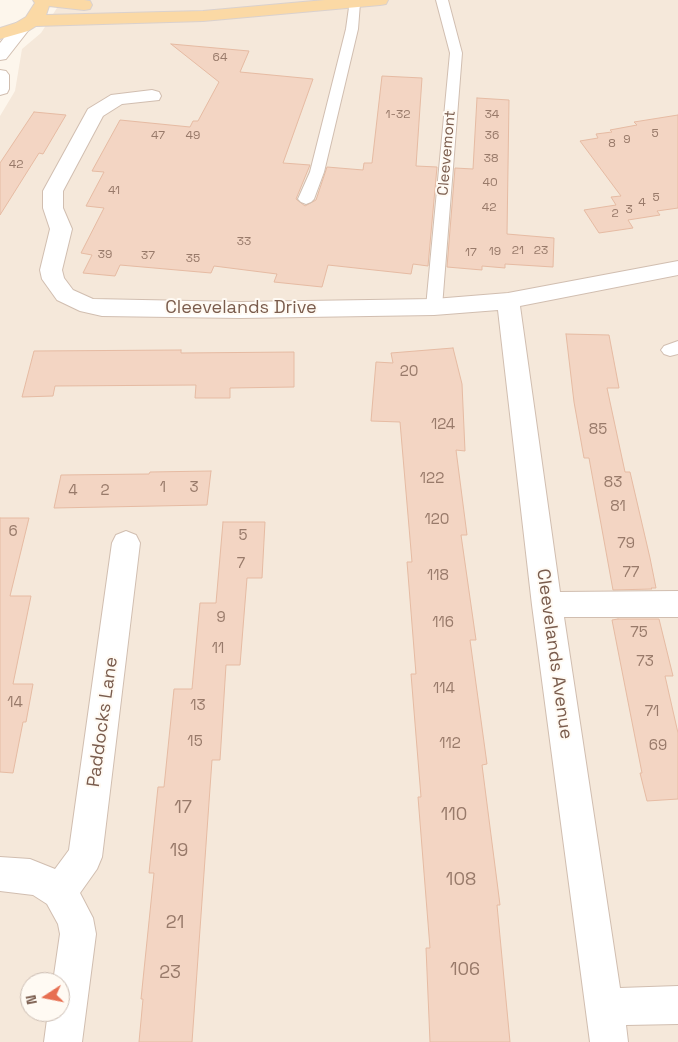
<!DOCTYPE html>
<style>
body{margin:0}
#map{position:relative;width:678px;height:1042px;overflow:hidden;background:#fdf6ec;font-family:"Space Grotesk",sans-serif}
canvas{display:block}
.north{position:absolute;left:20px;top:972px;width:50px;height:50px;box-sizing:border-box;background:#fffaf3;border:1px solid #cabbb1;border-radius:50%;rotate:259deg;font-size:14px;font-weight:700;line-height:20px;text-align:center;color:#7a5c4d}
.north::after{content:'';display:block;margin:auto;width:18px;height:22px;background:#e76f51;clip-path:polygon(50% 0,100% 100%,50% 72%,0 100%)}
</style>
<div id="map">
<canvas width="678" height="1042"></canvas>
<div class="north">N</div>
</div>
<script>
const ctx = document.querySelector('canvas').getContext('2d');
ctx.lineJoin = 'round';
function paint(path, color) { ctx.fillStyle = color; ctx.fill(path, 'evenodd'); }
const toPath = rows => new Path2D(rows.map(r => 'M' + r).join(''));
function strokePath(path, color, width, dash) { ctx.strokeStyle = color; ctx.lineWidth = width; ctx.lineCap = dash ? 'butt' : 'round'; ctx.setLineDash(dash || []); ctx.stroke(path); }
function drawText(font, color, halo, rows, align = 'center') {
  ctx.font = font + ' "Space Grotesk",sans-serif'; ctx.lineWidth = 4; ctx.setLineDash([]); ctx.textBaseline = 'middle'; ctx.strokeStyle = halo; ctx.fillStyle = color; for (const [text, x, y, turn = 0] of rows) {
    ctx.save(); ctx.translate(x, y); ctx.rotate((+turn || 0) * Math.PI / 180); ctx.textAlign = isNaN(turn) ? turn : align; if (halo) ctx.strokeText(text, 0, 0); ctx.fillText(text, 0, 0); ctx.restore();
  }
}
paint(toPath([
 [62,0,678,0,678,1042,0,1042,0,116,15,91,22,49,41,33],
 [30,982,60,982,60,1012,30,1012]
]), '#f5e8da');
const building = toPath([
 [171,44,249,51,240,72,313,79,283,163,310,165,296,199,305,206,316,200,327,167,363,170,364,163,372,163,382,76,422,78,416,166,437,167,428,266,413,264,411,274,328,265,322,287,274,282,277,274,214,266,211,273,120,265,115,276,83,273,92,255,81,253,104,208,86,206,104,172,92,171,120,120,190,127,193,121,198,121,219,82,171,44],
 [477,98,509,100,507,234,554,238,553,267,505,264,505,268,482,266,482,270,447,267,455,168,473,169,477,98],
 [34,112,66,115,43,154,39,153,0,215,0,163,34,112],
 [678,115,678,208,657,211,660,215,628,220,633,228,599,233,584,210,616,205,611,197,621,196,580,141,598,138,596,134,612,132,610,130,637,125,634,122,678,115],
 [566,334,609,335,619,388,607,388,625,472,630,472,650,558,656,588,651,588,652,589,613,590,589,458,584,458,574,402,566,334],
 [453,348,462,384,465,451,456,450,467,535,461,535,476,640,470,640,487,764,482,765,500,905,497,905,510,1042,430,1042,426,948,430,948,418,797,421,797,411,674,416,674,407,562,412,562,400,422,371,421,376,362,393,363,391,353,453,348],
 [181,350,181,353,294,352,294,387,230,388,230,398,195,398,196,385,55,386,53,396,22,397,34,351,181,350],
 [211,471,207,505,54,508,61,475,149,474,150,472,211,471],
 [0,518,29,518,10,596,31,596,13,684,33,684,26,722,23,722,13,773,0,772,0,518],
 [223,522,265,522,262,578,247,578,240,665,226,665,220,760,212,760,192,1042,139,1042,143,999,141,999,154,873,149,873,158,787,164,787,174,689,192,689,200,603,216,603,223,522],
 [618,619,659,619,673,676,665,676,678,733,678,799,647,801,640,773,642,773,612,620,618,619]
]);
paint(building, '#f3d5c3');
strokePath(building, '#e6bba3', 1);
const service = toPath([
 [350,0,358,0,360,3,358,29,324,172,314,199,311,202,306,204,301,202,298,199,310,172,346,29,350,0],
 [436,0,448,0,462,53,442,307,440,311,434,313,428,311,426,307,450,53,436,0],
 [678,341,678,354,670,356,664,354,661,350,664,346,678,341]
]);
const minor = toPath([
 [152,90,159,92,161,96,159,100,122,104,103,116,63,191,63,208,72,229,62,270,64,278,73,290,93,299,240,302,434,299,508,293,678,261,678,275,520,306,560,592,678,591,678,617,564,617,620,988,678,986,678,1024,626,1025,628,1042,590,1042,532,605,498,310,434,315,240,318,102,316,80,311,57,300,42,279,40,270,50,229,43,208,43,191,88,109,111,95,152,90],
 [126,531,136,535,140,543,102,857,97,869,80,893,93,918,96,934,82,1042,44,1042,48,1012,60,1012,60,982,53,982,60,934,58,924,47,904,33,895,0,891,0,857,30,859,55,869,69,850,112,543,116,535,126,531]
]);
const tertiary = toPath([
 [22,22,28,23,31,27,6,59,0,60,0,43,16,23,22,22],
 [0,70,6,71,9,75,9,89,7,93,0,95,0,70]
]);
const primary = toPath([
 [33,0,84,0,90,1,92,5,90,9,84,10,49,6,46,15,203,11,325,0,388,0,386,4,380,5,203,21,36,26,28,31,0,39,0,28,16,23,26,17,35,3,33,0]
]);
strokePath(service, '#d1beb0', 2);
strokePath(minor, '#d1beb0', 2);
strokePath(tertiary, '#d1beb0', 2);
strokePath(primary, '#dad1cd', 2);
paint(service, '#fff');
paint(minor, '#fff');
paint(tertiary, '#fff');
paint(primary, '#fbd9a5');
drawText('12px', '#987a6a', null, [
 ["64",220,58],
 ["1-32",398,115],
 ["34",492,115],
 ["5",655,134],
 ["47",158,136],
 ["49",193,136],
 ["36",492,136],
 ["9",627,140],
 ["8",612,144],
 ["38",491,159],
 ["42",16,165],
 ["40",490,183],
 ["41",114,191],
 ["5",656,198],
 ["4",642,203],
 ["42",489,208],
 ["3",629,210],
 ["2",615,214],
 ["33",244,242],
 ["21",518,251],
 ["23",541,251],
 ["19",495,252],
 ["17",471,253],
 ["39",105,255],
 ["37",148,256],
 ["35",193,259]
]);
drawText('15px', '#7a5c4d', '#fffaf3', [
 ["Cleevemont",447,153,-85]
]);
drawText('15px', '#987a6a', null, [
 ["20",409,372],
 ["124",443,425],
 ["85",598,430],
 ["122",432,479],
 ["83",613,483],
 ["1",163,488],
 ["3",194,488],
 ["4",73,491],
 ["2",105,491],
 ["81",618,507],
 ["120",437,520],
 ["6",13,532],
 ["5",243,536],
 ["79",626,544],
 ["7",241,564],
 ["77",631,573],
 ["118",438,576],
 ["9",221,618],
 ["116",443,623],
 ["75",639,633],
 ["11",218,649],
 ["73",645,662],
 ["114",444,689],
 ["14",15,703],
 ["13",198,706],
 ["71",652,712],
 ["15",195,742],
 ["112",450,744],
 ["69",658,746]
]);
drawText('18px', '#7a5c4d', '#fffaf3', [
 ["Cleevelands Drive",241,308],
 ["Cleevelands Avenue",554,654,82],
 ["Paddocks Lane",103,722,-82]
]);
drawText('18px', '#987a6a', null, [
 ["17",183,808],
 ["110",454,815],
 ["19",179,851],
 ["108",461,880],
 ["21",175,923],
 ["106",465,970],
 ["23",170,973]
]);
</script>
